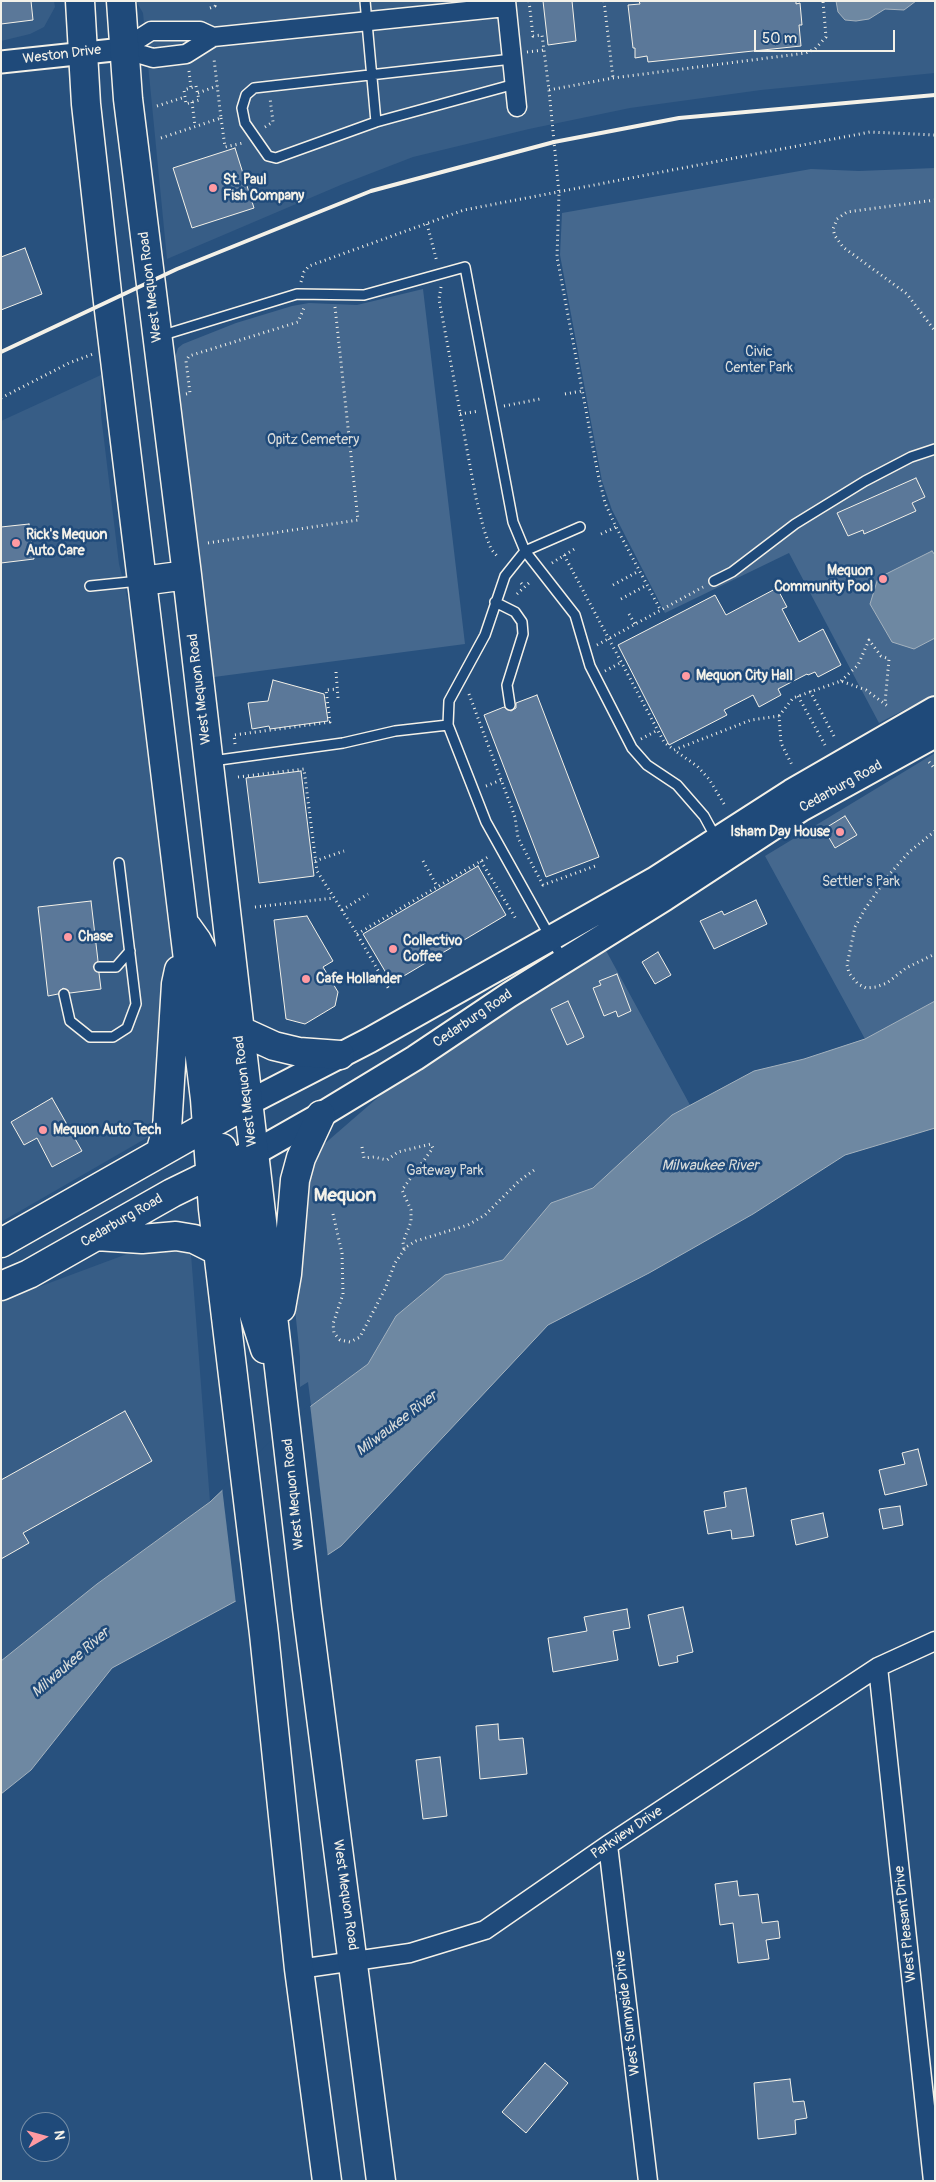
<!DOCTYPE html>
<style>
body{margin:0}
#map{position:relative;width:936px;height:2182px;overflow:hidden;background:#28517e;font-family:Pangolin,sans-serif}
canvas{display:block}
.frame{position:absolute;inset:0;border:2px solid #f4f1e8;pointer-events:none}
.north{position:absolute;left:20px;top:2112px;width:50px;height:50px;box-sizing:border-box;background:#1f4a7a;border:1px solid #748da6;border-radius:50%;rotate:83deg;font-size:14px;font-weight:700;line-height:20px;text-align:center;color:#f4f1e8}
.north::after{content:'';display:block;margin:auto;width:18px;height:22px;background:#ff9aa2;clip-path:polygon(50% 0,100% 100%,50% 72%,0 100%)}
.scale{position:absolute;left:754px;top:30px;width:141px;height:22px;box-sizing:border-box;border:2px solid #f4f1e8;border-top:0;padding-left:6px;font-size:15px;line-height:18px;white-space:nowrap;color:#f4f1e8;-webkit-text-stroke:4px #1f4a7a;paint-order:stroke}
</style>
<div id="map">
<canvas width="936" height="2182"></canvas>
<div class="frame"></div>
<div class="north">N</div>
<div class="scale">50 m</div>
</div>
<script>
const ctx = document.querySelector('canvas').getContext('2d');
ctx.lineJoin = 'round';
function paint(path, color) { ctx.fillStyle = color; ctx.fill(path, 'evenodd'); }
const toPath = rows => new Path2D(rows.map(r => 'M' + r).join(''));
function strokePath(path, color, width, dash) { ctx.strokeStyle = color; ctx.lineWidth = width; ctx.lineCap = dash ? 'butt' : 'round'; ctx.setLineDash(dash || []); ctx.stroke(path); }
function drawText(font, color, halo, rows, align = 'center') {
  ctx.font = font + ' Pangolin,sans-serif'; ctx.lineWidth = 5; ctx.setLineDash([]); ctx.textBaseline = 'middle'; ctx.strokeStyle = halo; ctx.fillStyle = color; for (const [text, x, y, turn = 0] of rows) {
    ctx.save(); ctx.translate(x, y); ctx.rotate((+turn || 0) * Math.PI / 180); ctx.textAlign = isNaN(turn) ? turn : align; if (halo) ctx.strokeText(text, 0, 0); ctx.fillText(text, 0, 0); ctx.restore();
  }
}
paint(toPath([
 [1,1,54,1,55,7,44,27,30,34,1,41],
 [136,1,935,1,935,73,761,90,630,108,529,129,413,157,343,184,167,259,143,13],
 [101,375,101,415,119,564,133,621,172,946,162,1119,150,1136,1,1222,1,421],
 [174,1246,191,1254,210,1502,97,1584,1,1661,1,1301,135,1251]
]), '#375d86');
paint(toPath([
 [935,168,935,694,879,723,789,553,665,613,612,510,602,481,560,255,562,213,811,169,859,171],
 [423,289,465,644,214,677,175,357,178,348,183,344,236,323,292,306,309,303,357,305],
 [935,753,935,1001,865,1039,765,856],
 [603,945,690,1105,672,1115,593,1188,551,1204,503,1260,445,1275,396,1316,368,1364,311,1406,308,1382,300,1387,300,1357,293,1290,303,1176,315,1152,390,1087,521,993]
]), '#45688e');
const water = toPath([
 [836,1,916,1,904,10,885,9,869,19,856,21,845,20,838,12,836,1],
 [932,551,935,555,935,638,914,649,892,642,870,604,878,578,932,551],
 [935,1001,935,1128,845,1155,753,1214,649,1273,548,1325,341,1546,329,1554,234,1602,112,1668,31,1770,1,1794,1,1661,97,1584,210,1502,311,1406,368,1364,396,1316,445,1275,503,1260,551,1203,593,1188,672,1115,754,1071,804,1059,865,1039,935,1001]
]);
paint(water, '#6e88a2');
strokePath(water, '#a4b2be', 1);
paint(toPath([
 [310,1404,328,1558,236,1604,222,1487]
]), '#28517e');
const building = toPath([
 [1,1,31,1,33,20,1,24,1,1],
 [543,1,572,1,576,41,548,45,543,1],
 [639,1,796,1,796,4,800,3,802,25,799,25,801,46,648,62,647,56,635,58,635,48,633,48,628,5,640,4,639,1],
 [235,148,254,208,192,228,173,168,235,148],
 [25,248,42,294,1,310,1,257,25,248],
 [916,478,925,497,912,503,916,511,864,534,863,530,848,536,837,513,916,478],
 [29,524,34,559,1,563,1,527,29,524],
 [777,588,787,607,782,609,799,642,823,629,841,665,818,677,815,672,808,675,807,674,778,689,781,695,759,707,753,695,724,710,727,715,669,745,618,645,715,595,726,615,777,588],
 [273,680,324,694,328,721,270,729,269,726,252,729,248,703,268,701,273,680],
 [537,695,599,857,546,877,484,715,504,707,511,711,516,708,516,703,537,695],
 [301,771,314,876,259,883,246,778,301,771],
 [845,816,857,835,835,848,824,829,845,816],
 [478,866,506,915,392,983,363,934,478,866],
 [756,900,767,924,714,949,700,921,722,911,724,915,756,900],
 [91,901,98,961,93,967,99,973,101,989,70,993,63,988,58,994,48,996,38,907,91,901],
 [307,916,333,961,323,967,338,992,335,1006,305,1024,286,1019,274,920,307,916],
 [658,952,671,975,655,984,642,962,658,952],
 [617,974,631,1011,618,1017,616,1011,604,1016,593,988,601,985,599,981,617,974],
 [568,1001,584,1037,567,1045,551,1009,568,1001],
 [52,1098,82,1151,52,1167,37,1138,24,1145,11,1122,52,1098],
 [125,1411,152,1461,23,1533,29,1543,1,1559,1,1480,125,1411],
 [918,1449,927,1485,885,1495,879,1470,905,1464,902,1453,918,1449],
 [746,1488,754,1536,732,1539,731,1530,708,1534,704,1511,726,1507,724,1492,746,1488],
 [900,1506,903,1525,883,1529,879,1509,900,1506],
 [823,1513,828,1537,796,1545,791,1520,823,1513],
 [683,1607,693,1652,677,1656,678,1662,659,1666,648,1615,683,1607],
 [627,1609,630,1628,613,1631,618,1660,553,1672,548,1638,587,1631,584,1617,627,1609],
 [498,1724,499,1740,523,1738,527,1774,480,1779,476,1726,498,1724],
 [440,1757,447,1816,423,1819,416,1760,440,1757],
 [737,1881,739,1896,758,1894,762,1923,778,1921,780,1938,766,1940,769,1959,738,1963,733,1923,720,1925,715,1884,737,1881],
 [545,2063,568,2083,526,2133,502,2112,545,2063],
 [790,2079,793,2102,804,2101,807,2118,795,2120,796,2134,758,2139,754,2083,790,2079]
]);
paint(building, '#5b7899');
strokePath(building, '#f4f1e8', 1);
const service = toPath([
 [365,1,376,122],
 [512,59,254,88,246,95,242,108,245,123,268,156,276,158,376,122,515,84],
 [160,336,297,294,364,295,465,267,513,522,525,551,575,615,590,666,632,748,647,765,677,785,704,816,716,838],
 [714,581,732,572,795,524,865,481,911,457,935,449],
 [90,586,139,581],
 [495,602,515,612,522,622,523,634,507,685,510,705],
 [448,725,486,822,563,960],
 [212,761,343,743,395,731,448,725,449,701,485,635,505,576,525,551,580,527],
 [99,967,116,967,130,951],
 [64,994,70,1021,90,1037,113,1037,127,1028,136,1004,119,863]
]);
const minor = toPath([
 [506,1,517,107],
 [123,49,151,31,200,31,213,37,506,7],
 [123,49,153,58,186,54,213,37],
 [878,1667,933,2181],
 [608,1845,648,2181],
 [299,1969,410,1953,485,1930,608,1845,878,1667,935,1641]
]);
const tertiary = toPath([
 [1,62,123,49]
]);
const secondary = toPath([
 [248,1103,370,1040,654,880,791,792,935,709],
 [254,1153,321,1115,415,1058,509,995,665,898,801,809,935,735]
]);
const primary = toPath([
 [80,1,86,104,108,302,205,1099,213,1209,264,1634,299,1969,327,2181],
 [121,1,128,99,187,575,307,1609,381,2181],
 [142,581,187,575],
 [187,927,197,941,209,964,221,1055,235,1110],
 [239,1030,274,1046,299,1052,340,1055],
 [222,1148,239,1195,252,1308,265,1349],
 [160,1153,167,1129,176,984,179,970],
 [96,1236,142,1239,176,1236,194,1239,220,1252],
 [1,1243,248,1103],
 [1,1286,29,1274,172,1193,254,1153],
 [281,1308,287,1274,295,1180,301,1158,321,1115]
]);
strokePath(service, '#f4f1e8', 12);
strokePath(minor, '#f4f1e8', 21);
strokePath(tertiary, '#f4f1e8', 25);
strokePath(secondary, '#f4f1e8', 28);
strokePath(primary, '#f4f1e8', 31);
strokePath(toPath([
 [529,1,533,36,542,35,549,90,559,193,557,257,598,474,605,503,616,527,660,609],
 [604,1,613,78],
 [210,8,215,6,214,1],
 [527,52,544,50],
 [189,71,191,88],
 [196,86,199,100,186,104,184,90,196,86],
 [549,90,613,78,806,53,815,49,826,37,823,1],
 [198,93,217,86],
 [192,102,195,126],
 [157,106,185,97],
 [221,118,225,147,243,143],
 [265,127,273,122,270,98],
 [161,138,221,118,214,59],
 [935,200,847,212,837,219,833,229,835,236,843,247,907,294,935,331],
 [427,224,437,262],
 [301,282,304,272,309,266,464,210,870,132,935,135],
 [441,287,439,299,476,498,484,530,491,549,498,557],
 [186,394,190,393,186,361,189,356,298,322,304,308],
 [565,394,582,391],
 [1,398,69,363,93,354],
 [504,406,540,399],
 [460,414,479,411],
 [601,534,616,527],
 [208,543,358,520,335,307],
 [564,555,664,742,674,750],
 [552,563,576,548],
 [521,583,524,587],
 [613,585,639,571],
 [517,594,531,581],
 [621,599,647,585],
 [629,614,635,624],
 [597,645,703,587],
 [605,671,622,662],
 [336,672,338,698],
 [841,681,858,665,869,640,881,656,889,659,885,703],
 [810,691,835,738],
 [469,694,515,817,518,838,543,885,598,865],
 [798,696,825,745],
 [779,716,793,698,841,681,866,690,889,707],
 [641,739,658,730],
 [235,744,234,735,330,722,326,690,337,689],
 [929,762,935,769],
 [238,777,304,769,317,871,354,929,390,991],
 [486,786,501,780],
 [724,804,709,779,697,766,674,750,751,720,779,716,781,743,792,765],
 [935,831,909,852,888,876,865,909,855,927,847,965,849,973,858,984,866,988,876,987,887,983,906,968,935,954],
 [315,861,344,851],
 [423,861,437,886],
 [481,861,516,919],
 [255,907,334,898],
 [342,910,368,894],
 [357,934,488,857],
 [362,1147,364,1158,374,1157,387,1160,398,1152,431,1144,433,1148,402,1190,411,1210,411,1222,403,1242,404,1250],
 [333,1214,342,1253,343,1294,333,1324,334,1333,340,1340,350,1342,360,1337,385,1289,395,1263,406,1247,416,1241,468,1225,485,1215,519,1181,537,1168]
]), '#f4f1e8', 3, [1, 4]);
strokePath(service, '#1f4a7a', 9);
strokePath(minor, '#1f4a7a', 18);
strokePath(tertiary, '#1f4a7a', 21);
strokePath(secondary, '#1f4a7a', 24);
strokePath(primary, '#1f4a7a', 28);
strokePath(toPath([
 [1,352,177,269,371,191,554,142,679,118,935,95]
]), '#f4f1e8', 4);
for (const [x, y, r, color] of [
 [213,188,5,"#ff9aa2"],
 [16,543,5,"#ff9aa2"],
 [883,579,5,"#ff9aa2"],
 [686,676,5,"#ff9aa2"],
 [840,832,5,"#ff9aa2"],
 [68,937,5,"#ff9aa2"],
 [393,949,5,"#ff9aa2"],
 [306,979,5,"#ff9aa2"],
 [43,1130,5,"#ff9aa2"]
]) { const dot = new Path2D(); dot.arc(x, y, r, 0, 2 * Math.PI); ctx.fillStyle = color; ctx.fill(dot); strokePath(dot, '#1f4a7a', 2); }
drawText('14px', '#f4f1e8', '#1f4a7a', [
 ["Weston Drive",62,55,-7],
 ["West Mequon Road",151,287,-97],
 ["West Mequon Road",200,689,-97],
 ["Cedarburg Road",841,787,-29],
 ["Cedarburg Road",473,1019,-34],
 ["West Mequon Road",246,1091,-97],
 ["Cedarburg Road",122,1221,-30],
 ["West Mequon Road",294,1494,-96],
 ["Parkview Drive",627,1833,-34],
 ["West Mequon Road",345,1895,82],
 ["West Pleasant Drive",906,1924,-96],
 ["West Sunnyside Drive",628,2013,-97]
]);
drawText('bold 14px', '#f4f1e8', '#1f4a7a', [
 ["St. Paul",223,180],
 ["Fish Company",223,196],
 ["Rick's Mequon",26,535],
 ["Auto Care",26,551],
 ["Mequon",873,571,"right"],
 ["Community Pool",873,587,"right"],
 ["Mequon City Hall",696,676],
 ["Isham Day House",830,832,"right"],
 ["Chase",78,937],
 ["Collectivo",403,941],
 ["Coffee",403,957],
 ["Cafe Hollander",316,979],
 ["Mequon Auto Tech",53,1130]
], 'left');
drawText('14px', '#dadcda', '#1f4a7a', [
 ["Civic",759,352],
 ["Center Park",759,368],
 ["Opitz Cemetery",313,440],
 ["Settler's Park",861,882],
 ["Gateway Park",445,1171]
]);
drawText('italic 15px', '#d9dcda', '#1f4a7a', [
 ["Milwaukee River",710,1166],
 ["Milwaukee River",397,1424,-37],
 ["Milwaukee River",71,1663,-41]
]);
drawText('bold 19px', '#f4f1e8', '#1f4a7a', [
 ["Mequon",345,1196]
]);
</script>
